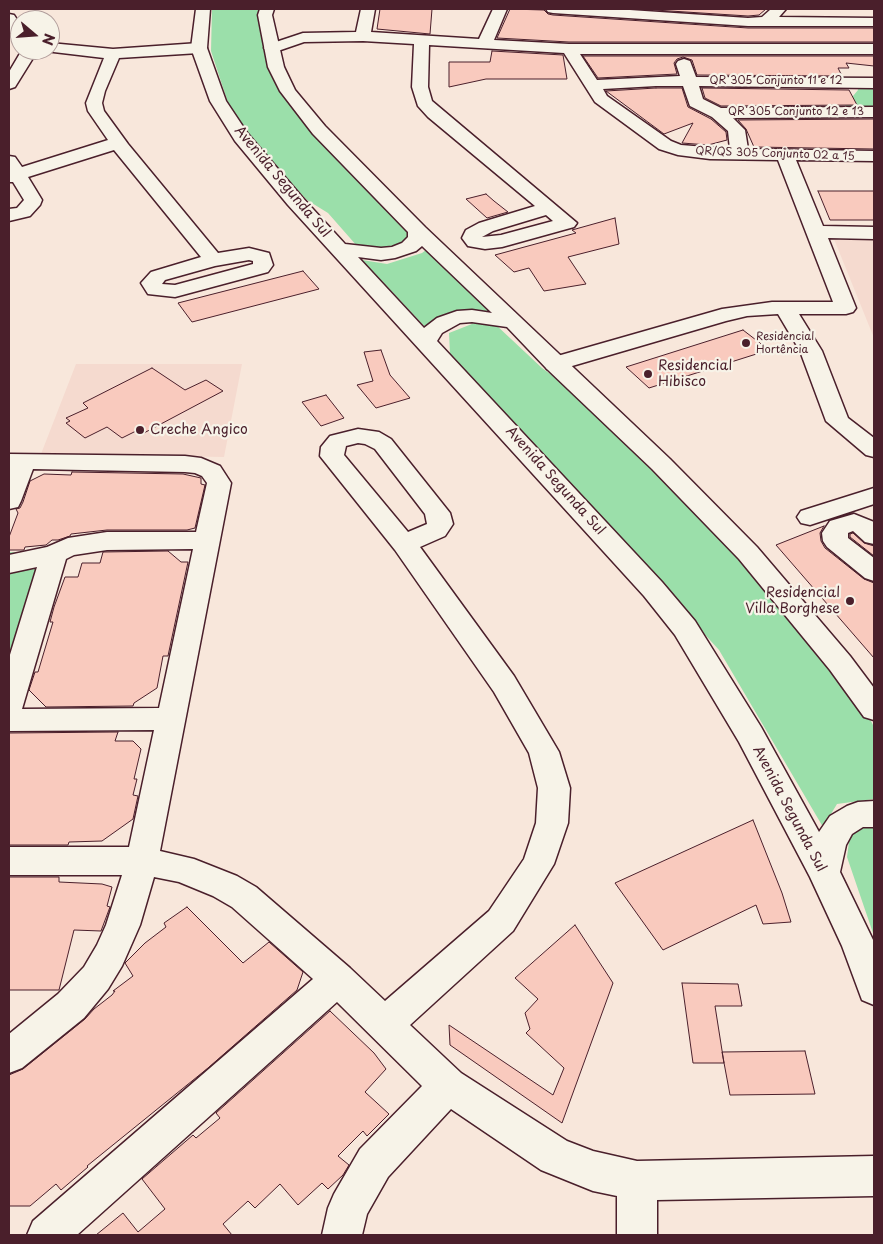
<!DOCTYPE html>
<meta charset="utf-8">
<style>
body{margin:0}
#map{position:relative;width:883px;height:1244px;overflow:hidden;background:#f8e7db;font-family:"Playpen Sans",sans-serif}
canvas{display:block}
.frame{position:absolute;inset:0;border:10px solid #4a1f2b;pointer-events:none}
.north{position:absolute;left:10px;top:10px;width:50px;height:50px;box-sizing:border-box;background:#f7f3e8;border:1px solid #b29e9c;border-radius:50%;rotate:108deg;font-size:14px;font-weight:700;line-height:20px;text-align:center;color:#4a1f2b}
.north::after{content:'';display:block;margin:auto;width:18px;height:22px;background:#4a1f2b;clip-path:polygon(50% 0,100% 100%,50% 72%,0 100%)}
</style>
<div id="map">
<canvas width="883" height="1244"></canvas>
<div class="frame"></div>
<div class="north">N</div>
</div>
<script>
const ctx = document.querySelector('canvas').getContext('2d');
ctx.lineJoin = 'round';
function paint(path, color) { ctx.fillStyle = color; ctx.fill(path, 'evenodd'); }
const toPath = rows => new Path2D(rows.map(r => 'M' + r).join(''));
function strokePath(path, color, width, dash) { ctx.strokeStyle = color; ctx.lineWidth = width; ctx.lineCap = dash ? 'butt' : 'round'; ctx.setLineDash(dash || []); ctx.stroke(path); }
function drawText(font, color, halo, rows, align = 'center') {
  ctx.font = font + ' "Playpen Sans",sans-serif'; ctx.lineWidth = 4.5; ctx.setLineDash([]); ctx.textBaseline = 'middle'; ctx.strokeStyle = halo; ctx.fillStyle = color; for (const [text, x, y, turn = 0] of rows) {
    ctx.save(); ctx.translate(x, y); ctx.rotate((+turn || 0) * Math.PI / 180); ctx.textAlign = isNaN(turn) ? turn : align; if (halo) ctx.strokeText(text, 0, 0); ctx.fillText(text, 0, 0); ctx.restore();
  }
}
paint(toPath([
 [834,239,874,240,874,338],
 [76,364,242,364,224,457,41,454]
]), '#f5dacf');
paint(toPath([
 [212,9,264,9,261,28,273,72,412,230,412,240,401,246,383,249,357,246,328,213,307,200,263,156,230,109,211,51],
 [855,77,874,79,874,114,839,113,858,90],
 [431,246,496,313,427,329,362,260,387,264,422,253],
 [477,322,495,324,542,368,574,391,734,549,870,719,874,727,874,799,837,804,823,827,719,650,450,354,449,333],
 [9,552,63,554,9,717],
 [874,823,874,936,847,857,851,827]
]), '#9bdfaa');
const building = toPath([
 [380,9,432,9,430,34,377,29,380,9],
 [510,9,544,10,548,14,553,15,748,28,874,28,874,42,569,42,497,38,510,9],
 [639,9,766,9,759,15,748,16,639,9],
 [492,51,563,55,567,79,486,79,449,87,449,62,490,62,492,51],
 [583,56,874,56,874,66,846,63,849,68,838,68,842,76,697,75,692,60,683,57,677,59,674,63,677,74,598,78,583,56],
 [656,88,682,88,688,107,711,119,726,132,727,140,708,145,682,143,693,123,664,134,606,91,656,88],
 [702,88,849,90,857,105,721,106,705,98,702,88],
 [874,119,874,149,754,147,746,129,738,120,874,119],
 [818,191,874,191,874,220,830,220,818,191],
 [486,194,494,201,508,212,487,218,466,199,486,194],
 [615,218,619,244,568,257,586,284,544,291,529,268,514,272,495,255,576,233,572,230,615,218],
 [303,271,319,289,192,322,178,303,303,271],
 [743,330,769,350,649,388,626,367,743,330],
 [381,350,390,375,410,398,376,408,357,385,373,381,364,352,381,350],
 [152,368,185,390,206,380,223,391,142,434,138,430,122,438,107,427,85,438,66,423,70,421,66,418,88,408,83,403,152,368],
 [326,395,344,418,321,426,302,402,326,395],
 [72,472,183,474,201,478,201,484,205,485,195,528,187,530,107,530,71,534,70,536,58,540,52,540,46,545,25,547,24,550,9,550,9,537,18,513,16,509,20,508,23,502,30,481,44,474,71,475,72,472],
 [824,526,820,533,821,541,825,548,864,579,874,583,874,658,776,545,824,526],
 [853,533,864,543,874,546,874,556,850,537,850,534,853,533],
 [168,551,181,562,188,562,168,656,163,656,157,688,134,703,133,706,46,707,29,690,35,672,38,672,53,622,50,622,54,607,65,577,78,577,82,563,100,563,103,552,168,551],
 [118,732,115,741,133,741,141,749,134,779,137,779,133,795,138,796,133,819,102,841,69,842,68,845,9,845,9,733,118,732],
 [753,820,782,893,791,922,763,924,756,905,663,950,615,883,753,820],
 [9,877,59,877,59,882,102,884,112,887,107,906,110,907,101,931,74,930,59,990,9,990,9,877],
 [187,907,243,963,269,942,303,972,297,990,208,1068,87,1166,88,1167,61,1190,56,1184,30,1206,9,1206,9,1075,23,1069,85,1019,94,1009,112,995,115,991,113,991,133,976,125,963,145,943,166,927,164,923,187,907],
 [575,925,613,983,562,1123,450,1045,449,1025,553,1095,564,1068,526,1033,530,1029,525,1013,538,999,515,978,575,925],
 [682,983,738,984,742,1006,715,1006,724,1063,693,1063,682,983],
 [330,1011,374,1053,386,1069,365,1092,389,1114,367,1136,363,1131,338,1156,349,1165,343,1175,328,1189,322,1183,298,1205,280,1184,255,1208,248,1201,223,1224,232,1235,96,1235,123,1213,138,1232,165,1209,142,1179,193,1135,196,1138,220,1118,216,1113,330,1011],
 [805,1051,815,1094,730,1095,722,1052,805,1051]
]);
paint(building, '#f9cabe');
strokePath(building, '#4a1f2b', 1);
const minor = toPath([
 [361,9,375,9,371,32,479,39,493,9,507,9,494,40,569,44,874,44,874,54,580,54,597,80,680,76,676,64,678,61,684,59,690,61,696,77,874,78,874,88,699,86,703,99,721,108,874,107,874,117,733,118,745,130,748,149,874,151,874,161,796,160,823,226,874,227,874,239,828,238,856,308,853,312,846,314,799,314,822,351,848,418,874,438,874,457,866,455,826,421,800,351,778,314,747,316,726,321,555,371,547,369,544,364,547,359,722,309,772,302,833,302,778,160,710,159,678,155,659,149,595,102,564,53,429,45,428,87,432,101,577,223,574,227,502,247,485,249,468,246,462,238,466,230,479,223,535,206,428,117,418,106,412,87,414,44,363,41,304,42,272,53,267,51,264,48,267,45,303,33,356,32,361,9],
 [656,86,683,86,690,106,712,117,728,131,730,149,681,145,671,141,607,96,603,89,656,86],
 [546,215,553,221,501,235,482,237,493,231,546,215],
 [546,9,615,9,748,18,762,17,771,9,786,9,779,17,874,18,874,26,748,26,553,13,548,12,546,9],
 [9,14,14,15,16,18,16,29,14,32,9,33,9,14],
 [50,43,113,49,199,43,204,45,207,48,204,51,199,53,119,58,105,91,102,103,104,111,128,144,218,253,249,248,269,253,273,265,268,272,175,297,148,294,141,283,151,272,201,257,114,150,28,177,42,200,40,205,30,216,9,221,9,209,17,208,24,200,13,182,9,182,9,156,15,157,22,167,108,140,88,111,86,103,104,58,45,51,44,50,50,50,50,43],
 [249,260,253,261,253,264,175,285,162,284,165,280,215,266,249,260],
 [22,50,38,50,15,87,9,89,9,72,22,50],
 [358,429,379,432,391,439,450,513,453,524,445,536,420,547,514,676,559,752,570,788,568,823,554,864,513,931,410,1025,461,1073,567,1141,593,1151,637,1161,874,1156,874,1196,657,1200,657,1235,617,1235,617,1196,593,1191,541,1170,451,1109,388,1177,367,1214,362,1235,322,1235,328,1208,334,1194,360,1149,422,1086,337,1002,77,1235,27,1235,33,1221,313,979,232,907,213,896,179,882,154,877,140,925,122,966,108,989,84,1018,22,1068,9,1073,9,1034,58,994,84,967,97,945,106,925,122,875,9,875,9,847,129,847,154,730,9,731,9,658,37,567,9,573,9,555,47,547,68,538,107,532,196,532,207,483,202,476,195,473,185,472,33,469,21,501,18,507,9,509,9,454,185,456,201,458,220,466,231,483,160,851,194,859,237,876,256,887,350,968,385,1001,489,911,524,859,536,823,538,788,529,753,494,692,395,550,320,456,321,447,330,436,358,429],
 [358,443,365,444,375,449,425,514,427,524,408,532,344,455,346,446,358,443],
 [193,549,159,708,22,709,66,559,74,555,107,550,193,549],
 [874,488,874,504,810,525,801,523,797,517,801,511,874,488],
 [854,514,874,522,874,544,865,542,853,531,848,533,848,538,874,558,874,581,865,578,827,547,823,541,822,533,830,521,854,514]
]);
const major = toPath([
 [196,9,210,9,207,48,226,101,248,134,302,197,345,244,381,248,392,247,402,243,408,237,408,232,313,134,280,91,268,67,258,15,260,9,274,9,272,15,284,67,295,90,325,126,425,227,670,459,757,547,850,656,874,688,874,720,864,717,830,670,739,559,652,469,547,369,507,327,472,322,460,323,442,333,437,341,662,582,695,621,761,727,819,832,830,816,847,806,858,802,874,801,874,827,863,827,852,834,846,845,840,872,874,942,874,1005,862,1000,842,946,810,877,739,742,675,635,644,596,288,205,235,141,210,101,191,48,196,9],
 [422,246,492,313,472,310,457,311,437,318,424,328,358,257,381,260,395,258,416,251,422,246]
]);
strokePath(minor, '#4a1f2b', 3);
strokePath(major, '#4a1f2b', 3);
paint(minor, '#f7f3e8');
paint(major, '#f7f3e8');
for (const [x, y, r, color] of [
 [746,343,5,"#4a1f2b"],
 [648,374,5,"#4a1f2b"],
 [140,430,5,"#4a1f2b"],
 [850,601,5,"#4a1f2b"]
]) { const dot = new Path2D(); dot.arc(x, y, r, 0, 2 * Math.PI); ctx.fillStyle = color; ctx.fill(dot); strokePath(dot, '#f7f3e8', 2); }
drawText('11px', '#4a1f2b', '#f7f3e8', [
 ["QR 305 Conjunto 11 e 12",776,81],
 ["QR 305 Conjunto 12 e 13",796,112],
 ["QR/QS 305 Conjunto 02 a 15",775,154,2]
]);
drawText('11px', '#4a1f2b', '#f7f3e8', [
 ["Residencial",756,337],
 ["Hortência",756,350]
], 'left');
drawText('14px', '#4a1f2b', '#f7f3e8', [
 ["Avenida Segunda Sul",282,182,50],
 ["Avenida Segunda Sul",555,481,48],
 ["Avenida Segunda Sul",789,809,62]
]);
drawText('14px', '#4a1f2b', '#f7f3e8', [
 ["Residencial",658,366],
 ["Hibisco",658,382],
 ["Creche Angico",150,430],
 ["Residencial",840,593,"right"],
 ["Villa Borghese",840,609,"right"]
], 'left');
</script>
